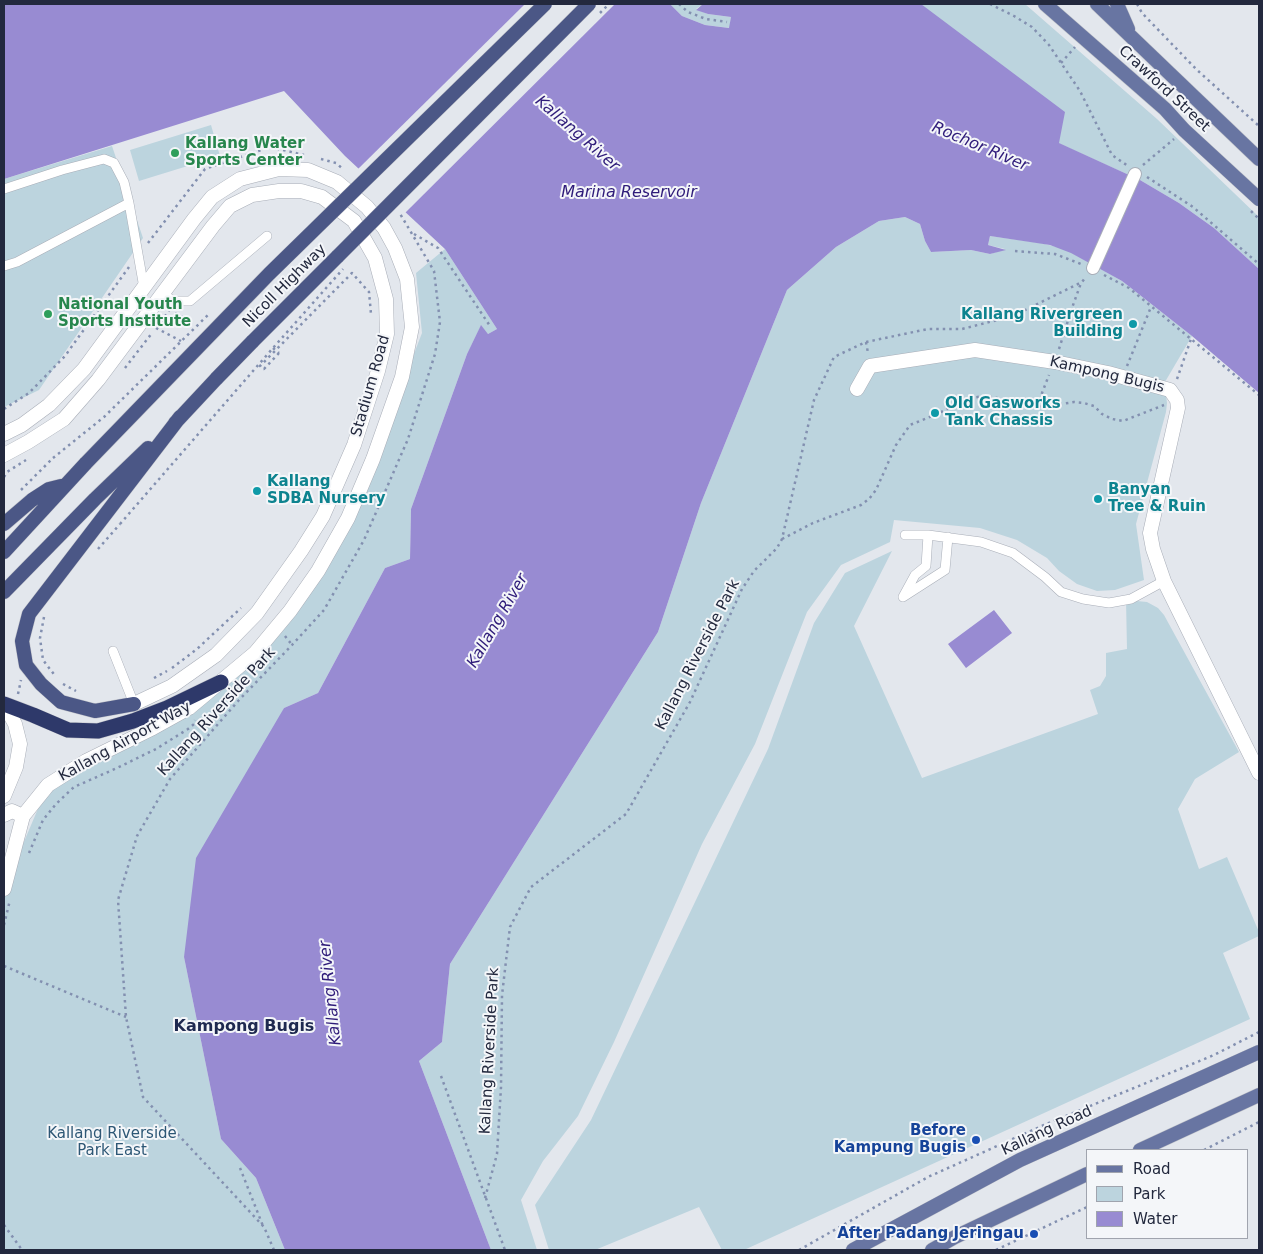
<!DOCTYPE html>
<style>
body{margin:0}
#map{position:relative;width:1263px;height:1254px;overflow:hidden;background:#e3e7ed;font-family:"DejaVu Sans",sans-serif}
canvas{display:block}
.frame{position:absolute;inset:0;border:5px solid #23293e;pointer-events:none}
.legend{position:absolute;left:1086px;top:1149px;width:162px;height:90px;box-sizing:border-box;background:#f4f6f9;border:1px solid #a0a4ae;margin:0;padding:6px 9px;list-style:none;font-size:15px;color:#23293e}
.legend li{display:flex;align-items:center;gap:10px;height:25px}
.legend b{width:25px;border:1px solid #a0a4ae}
</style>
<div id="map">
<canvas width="1263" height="1254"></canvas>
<div class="frame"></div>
<ul class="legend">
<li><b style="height:6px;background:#6875a2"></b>Road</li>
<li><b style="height:14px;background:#bcd4de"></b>Park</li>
<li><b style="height:14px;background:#988bd2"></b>Water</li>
</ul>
</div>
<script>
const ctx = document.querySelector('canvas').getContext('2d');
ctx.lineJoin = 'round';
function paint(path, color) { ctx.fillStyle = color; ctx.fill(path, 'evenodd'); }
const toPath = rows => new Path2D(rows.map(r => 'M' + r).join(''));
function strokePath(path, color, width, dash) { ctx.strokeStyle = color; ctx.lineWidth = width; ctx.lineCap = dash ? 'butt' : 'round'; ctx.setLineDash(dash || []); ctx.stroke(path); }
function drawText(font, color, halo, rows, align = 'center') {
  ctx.font = font + ' "DejaVu Sans",sans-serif'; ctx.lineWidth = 4; ctx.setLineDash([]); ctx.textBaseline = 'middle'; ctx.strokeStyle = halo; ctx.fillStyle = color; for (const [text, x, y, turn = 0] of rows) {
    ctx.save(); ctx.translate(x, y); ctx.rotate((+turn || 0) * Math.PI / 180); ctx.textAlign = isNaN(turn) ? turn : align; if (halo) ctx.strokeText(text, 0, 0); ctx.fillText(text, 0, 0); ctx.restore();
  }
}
paint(toPath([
 [670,4,703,4,696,9,708,14,731,17,730,28,705,25,682,16],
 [921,4,1025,4,1157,119,1259,217,1259,269,1214,228,1179,203,1140,180,1058,143],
 [211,125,220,156,139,181,130,150],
 [112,146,143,238,39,390,4,407,4,179],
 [905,217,920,224,925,241,931,252,971,250,990,254,1005,249,988,245,990,236,1041,243,1065,249,1122,281,1192,336,1162,387,1166,395,1167,403,1166,412,1136,524,1144,580,1115,590,1097,591,1077,584,1059,571,1047,558,1017,540,980,528,894,520,890,542,841,565,807,612,755,744,702,844,614,1042,578,1116,543,1161,521,1200,537,1250,491,1250,419,1061,442,1042,450,964,658,632,701,503,787,290,836,247,879,221],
 [445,249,497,329,488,334,481,326,467,354,411,509,410,559,385,568,318,693,284,708,184,957,221,1139,256,1178,285,1250,4,1250,4,889,48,785,153,728,255,653,318,572,398,395,422,333,416,273],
 [892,551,854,626,922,778,1098,714,1090,690,1100,686,1106,676,1106,653,1127,649,1126,600,1147,602,1158,608,1164,615,1239,752,1195,779,1178,809,1199,869,1227,857,1259,932,1259,936,1223,953,1250,1019,744,1250,722,1250,699,1207,595,1250,549,1250,535,1205,591,1120,768,749,814,623,845,573]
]), '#bcd4de');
paint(toPath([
 [4,4,670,4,682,16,705,25,729,28,731,17,708,14,696,10,703,4,921,4,1065,112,1059,143,1140,180,1179,203,1214,228,1259,269,1259,393,1192,336,1122,281,1071,253,1050,245,990,236,988,245,1006,250,990,254,971,250,931,252,925,241,920,224,905,217,879,221,836,247,787,290,701,503,658,632,450,964,442,1042,419,1061,491,1250,285,1250,256,1178,221,1139,184,957,196,858,284,708,318,693,385,568,410,559,411,509,467,354,481,325,488,334,497,329,445,249,345,156,284,91,4,179],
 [994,610,1012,633,966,668,948,644]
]), '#988bd2');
paint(toPath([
 [525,4,615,4,404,214,357,170]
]), '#e3e7ed');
const service = toPath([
 [4,189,62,170,104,159,114,163,124,182,129,203,144,288],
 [4,266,17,262,129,203],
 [162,294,174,301,190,301,267,236],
 [905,535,928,535,981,542,1013,553,1045,577,1061,592,1083,599,1109,603,1131,599,1164,581],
 [903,597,945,570,948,537],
 [903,597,915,575,926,566,928,535],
 [113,651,134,704]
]);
const pedestrian = toPath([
 [1093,268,1135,174]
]);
const minor = toPath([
 [857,389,870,366,975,350,1055,362,1108,373,1170,390,1177,400,1178,408,1150,533,1153,549,1164,581,1259,773]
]);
const tertiary = toPath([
 [4,434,22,425,49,405,84,369,194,219,212,197,240,179,279,169,308,170,337,182,367,207,384,228,395,248,407,279,412,327,402,377,373,459,348,518,318,571,290,611,255,653,189,708,153,728,86,761,48,785,23,816,4,889],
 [4,455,28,442,64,419,98,380,213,226,230,206,252,195,279,191,301,191,322,197,354,221,375,258,386,299,387,334,378,371,354,445,323,516,301,551,257,613,216,655,172,686,134,704],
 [4,796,16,767,20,744,15,724,4,704],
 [4,815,12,811,23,816]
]);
const primary = toPath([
 [1045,4,1165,109,1184,130,1259,199],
 [1097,4,1259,159],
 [1117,4,1128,29],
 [1140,1150,1259,1095],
 [853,1250,1020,1160,1259,1052],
 [932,1250,955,1237,1087,1174]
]);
const trunk = toPath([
 [252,342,338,256],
 [175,423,217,378],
 [4,524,32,500,49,489,61,486],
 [4,552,86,463],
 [4,592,95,499,148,448],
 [134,704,95,711,61,702,41,684,26,665,22,641,29,614,180,417]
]);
const motorway = toPath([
 [4,704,33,715,68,730,98,731,133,721,167,708,221,682]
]);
strokePath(service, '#a9aeb8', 10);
strokePath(pedestrian, '#a9aeb8', 14);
strokePath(minor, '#a9aeb8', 15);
strokePath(tertiary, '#a9aeb8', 15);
strokePath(primary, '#c1c3c9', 15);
strokePath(trunk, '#c1c3c9', 15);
strokePath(motorway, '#c1c3c9', 16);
strokePath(toPath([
 [679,4,688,12,706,19,727,22],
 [990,4,1014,16,1032,27,1049,45,1080,91,1112,155,1128,166],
 [1137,4,1142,13,1196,69,1259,126],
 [1061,63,1075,47],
 [321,159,336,163,343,169],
 [1143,165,1174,139],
 [1147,177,1193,207,1259,264],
 [1251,211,1259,219],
 [414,234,438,248,490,326],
 [148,243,205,169,270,147,304,155],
 [1015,251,1055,254,1081,264],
 [1104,275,1129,288,1259,395],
 [175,313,191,322],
 [157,327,169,311],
 [156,328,181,341],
 [866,342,868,353],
 [1059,349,1072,308,1081,283],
 [279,353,264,369,260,366,352,273,369,292,371,314],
 [1127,366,1151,307],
 [125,368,152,333],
 [1177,379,1191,339],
 [1037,406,1049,375],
 [4,409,29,393,65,356,129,267],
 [4,477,7,472,26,460],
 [21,490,53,458],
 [782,539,813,523,861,505,869,499,876,490,896,445,910,425,937,414,969,398,986,396,1044,407,1074,402,1084,403,1094,406,1102,414,1112,419,1123,421,1164,405],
 [98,549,120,524],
 [44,617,40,638,43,660,56,677],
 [285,636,292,645],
 [172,668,197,649,241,608],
 [154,678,167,671],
 [63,684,76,691],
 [18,694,21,680],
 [231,694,241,684],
 [29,853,43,820,56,804,74,787,117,768,156,749,188,729,194,724,195,720],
 [4,925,10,900],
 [4,966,126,1017],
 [441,1076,505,1250],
 [1204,1150,1259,1122],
 [240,1168,263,1226],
 [485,1198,497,1154,501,1087,502,995,510,927,531,887,626,814,690,702,742,589,754,571,777,548,782,539,814,400,834,357,866,342,928,329,962,329,1013,316,1082,282,1085,278],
 [4,1225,22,1250],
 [274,1250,264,1227,143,1097,126,1017,118,900,137,836,170,779,239,700,292,645,324,610,364,540,408,439,435,354,440,322,434,271,399,212],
 [799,1250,928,1177,1044,1125,1214,1055,1259,1032],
 [996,1250,1087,1207]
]), '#8390b0', 2.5, [2.5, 4]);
strokePath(service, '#fff', 9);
strokePath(pedestrian, '#fff', 12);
strokePath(minor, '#fff', 14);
strokePath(tertiary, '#fff', 14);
strokePath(primary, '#6875a2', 14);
strokePath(trunk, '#4b5786', 14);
strokePath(motorway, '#2e396a', 15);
const trunkBridge = toPath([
 [338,256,589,4],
 [217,378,252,342],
 [86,463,269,274,545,4]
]);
strokePath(trunkBridge, '#c1c3c9', 15, []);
strokePath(toPath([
 [600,13,609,4],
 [273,348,279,353],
 [53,458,104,417,208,315],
 [120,524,273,348,343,269]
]), '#8390b0', 2.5, [2.5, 4]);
strokePath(trunkBridge, '#4b5786', 14);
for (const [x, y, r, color] of [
 [175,153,5,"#2e9e5b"],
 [48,314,5,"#2e9e5b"],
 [1133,324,5,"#0f9aa8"],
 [935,413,5,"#0f9aa8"],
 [257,491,5,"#0f9aa8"],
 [1098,499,5,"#0f9aa8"],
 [976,1140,5,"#1a4fb4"],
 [1034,1234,5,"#1a4fb4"]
]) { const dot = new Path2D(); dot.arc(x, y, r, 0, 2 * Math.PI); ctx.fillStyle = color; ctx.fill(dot); strokePath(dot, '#f4f6f9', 2); }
drawText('15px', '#23293e', '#f4f6f9', [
 ["Crawford Street",1164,89,43],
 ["Nicoll Highway",285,286,-45],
 ["Kampong Bugis",1107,375,13],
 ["Stadium Road",371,386,-74],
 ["Kallang Riverside Park",698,655,-63],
 ["Kallang Riverside Park",217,712,-48],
 ["Kallang Airport Way",125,742,-29],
 ["Kallang Riverside Park",490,1051,-87],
 ["Kallang Road",1047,1131,-25]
]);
drawText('bold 15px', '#27864d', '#f4f6f9', [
 ["Kallang Water",185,144],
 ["Sports Center",185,161],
 ["National Youth",58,305],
 ["Sports Institute",58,322]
], 'left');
drawText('bold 15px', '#0d838f', '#f4f6f9', [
 ["Kallang Rivergreen",1123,315,"right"],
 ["Building",1123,332,"right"],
 ["Old Gasworks",945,404],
 ["Tank Chassis",945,421],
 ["Kallang",267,482],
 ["SDBA Nursery",267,499],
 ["Banyan",1108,490],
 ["Tree & Ruin",1108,507]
], 'left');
drawText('bold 15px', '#164399', '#f4f6f9', [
 ["Before",966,1131],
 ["Kampung Bugis",966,1148],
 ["After Padang Jeringau",1024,1234]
], 'right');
drawText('15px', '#2d5775', '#f4f6f9', [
 ["Kallang Riverside",112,1134],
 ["Park East",112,1151]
]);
drawText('italic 16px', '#2f1c7a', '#f4f6f9', [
 ["Kallang River",577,134,41],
 ["Rochor River",980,147,23],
 ["Marina Reservoir",629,193],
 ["Kallang River",498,621,-60],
 ["Kallang River",331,993,-96]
]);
drawText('bold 16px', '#1e2950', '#f4f6f9', [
 ["Kampong Bugis",244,1027]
]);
</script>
